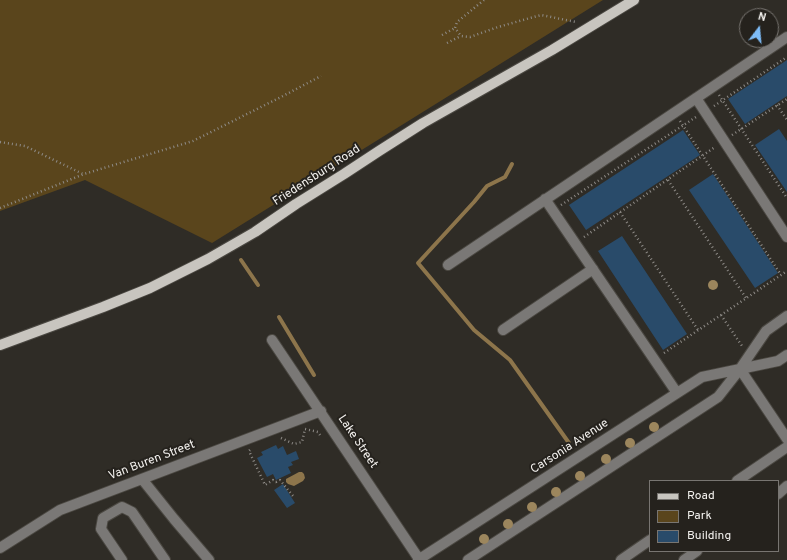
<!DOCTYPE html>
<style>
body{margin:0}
#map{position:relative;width:787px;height:560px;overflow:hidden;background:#2f2c26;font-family:Overpass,sans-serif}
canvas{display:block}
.legend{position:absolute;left:649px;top:480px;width:130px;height:72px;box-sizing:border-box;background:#25221d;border:1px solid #787571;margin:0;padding:5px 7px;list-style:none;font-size:12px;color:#f4f2ef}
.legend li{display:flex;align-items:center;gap:8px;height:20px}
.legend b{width:20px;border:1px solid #787571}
.north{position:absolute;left:739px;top:8px;width:40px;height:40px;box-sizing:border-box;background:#25221d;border:1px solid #787571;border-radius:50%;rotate:16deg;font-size:11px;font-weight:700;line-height:16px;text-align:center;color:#f4f2ef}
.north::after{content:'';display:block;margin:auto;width:14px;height:18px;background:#7ebdf9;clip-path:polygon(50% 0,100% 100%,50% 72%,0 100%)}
</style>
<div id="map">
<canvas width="787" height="560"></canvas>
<ul class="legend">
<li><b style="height:5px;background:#c8c5bf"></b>Road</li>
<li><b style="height:11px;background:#5a451c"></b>Park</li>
<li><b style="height:11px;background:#294b6a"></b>Building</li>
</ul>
<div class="north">N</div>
</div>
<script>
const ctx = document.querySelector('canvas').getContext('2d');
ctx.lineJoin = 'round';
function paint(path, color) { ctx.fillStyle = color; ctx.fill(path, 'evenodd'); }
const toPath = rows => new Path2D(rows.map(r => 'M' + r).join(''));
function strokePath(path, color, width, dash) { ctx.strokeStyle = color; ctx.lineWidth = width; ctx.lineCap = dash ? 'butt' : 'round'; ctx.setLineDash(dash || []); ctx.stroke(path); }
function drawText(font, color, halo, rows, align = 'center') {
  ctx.font = font + ' Overpass,sans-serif'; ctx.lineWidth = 4; ctx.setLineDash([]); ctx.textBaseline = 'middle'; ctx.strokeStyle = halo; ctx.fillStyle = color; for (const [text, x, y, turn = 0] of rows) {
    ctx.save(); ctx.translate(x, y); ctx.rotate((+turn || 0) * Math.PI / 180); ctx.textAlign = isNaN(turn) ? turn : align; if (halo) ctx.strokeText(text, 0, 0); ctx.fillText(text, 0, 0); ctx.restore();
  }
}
paint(toPath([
 [0,0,603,0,212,243,85,180,0,211]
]), '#5a451c');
paint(toPath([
 [299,472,302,472,304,474,305,478,303,481,294,486,288,484,286,482,286,479]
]), '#8d754b');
strokePath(toPath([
 [512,164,505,177,487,186,474,202,418,263,474,330,510,360,569,443],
 [241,260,258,285],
 [279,317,314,375]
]), '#8d754b', 4);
paint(toPath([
 [787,60,787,96,745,124,728,99],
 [779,129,787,141,787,192,755,145],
 [683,130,700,155,586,230,569,205],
 [713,174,778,273,755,288,689,190],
 [622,236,687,334,663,350,598,251],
 [276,445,278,449,283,446,287,455,296,451,299,459,291,462,293,465,288,467,291,473,276,480,273,474,267,477,257,458,263,455,261,452],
 [283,484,295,503,287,508,274,490]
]), '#294b6a');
const minor = toPath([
 [696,98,787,237],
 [545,199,677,393],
 [448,265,787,37],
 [503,330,593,269],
 [272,340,419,559],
 [740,369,787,439],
 [142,479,174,519,209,560],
 [737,481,787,447],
 [778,494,787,486],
 [0,548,60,510,321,411],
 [122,560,101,529,103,518,122,507,132,512,165,560],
 [418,560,702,377,778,361,787,355],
 [468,560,718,397,740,369,766,331,787,316],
 [621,560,650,540],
 [684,560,697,551]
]);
const major = toPath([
 [0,345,103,307,150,288,208,259,255,232,296,204,344,174,379,151,423,123,552,50,634,0]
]);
strokePath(minor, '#4b4842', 12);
strokePath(major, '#4b4842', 12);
strokePath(toPath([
 [484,0,457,22,455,28,461,36,470,37,498,27,541,15,576,22],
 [442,35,455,28],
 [447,43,461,36],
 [719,95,787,198],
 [777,105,787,120],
 [714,106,787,57],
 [680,121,781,275],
 [732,135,787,99],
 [0,142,25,146,83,174],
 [668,180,746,298],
 [561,205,696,117],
 [0,208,84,174,193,141,283,96,321,76],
 [620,212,698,330],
 [584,237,715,147],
 [721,315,742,346],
 [664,353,787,271],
 [281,438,294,444,302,442,305,429,318,432,320,435],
 [250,450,249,451,265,485,273,480,276,482,280,480,293,496]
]), '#8f8c88', 2.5, [1, 3]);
strokePath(minor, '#7a7876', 10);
strokePath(major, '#c8c5bf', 10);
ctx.fillStyle = '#9c865d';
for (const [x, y] of [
 [713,285],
 [654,427],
 [630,443],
 [606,459],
 [580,476],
 [556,492],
 [532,507],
 [508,524],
 [484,539]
]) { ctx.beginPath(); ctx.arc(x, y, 5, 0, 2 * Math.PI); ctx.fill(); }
drawText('12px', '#f4f2ef', '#25221d', [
 ["Friedensburg Road",317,176,-33],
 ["Lake Street",357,442,56],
 ["Carsonia Avenue",570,447,-33],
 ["Van Buren Street",152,461,-21]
]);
</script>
